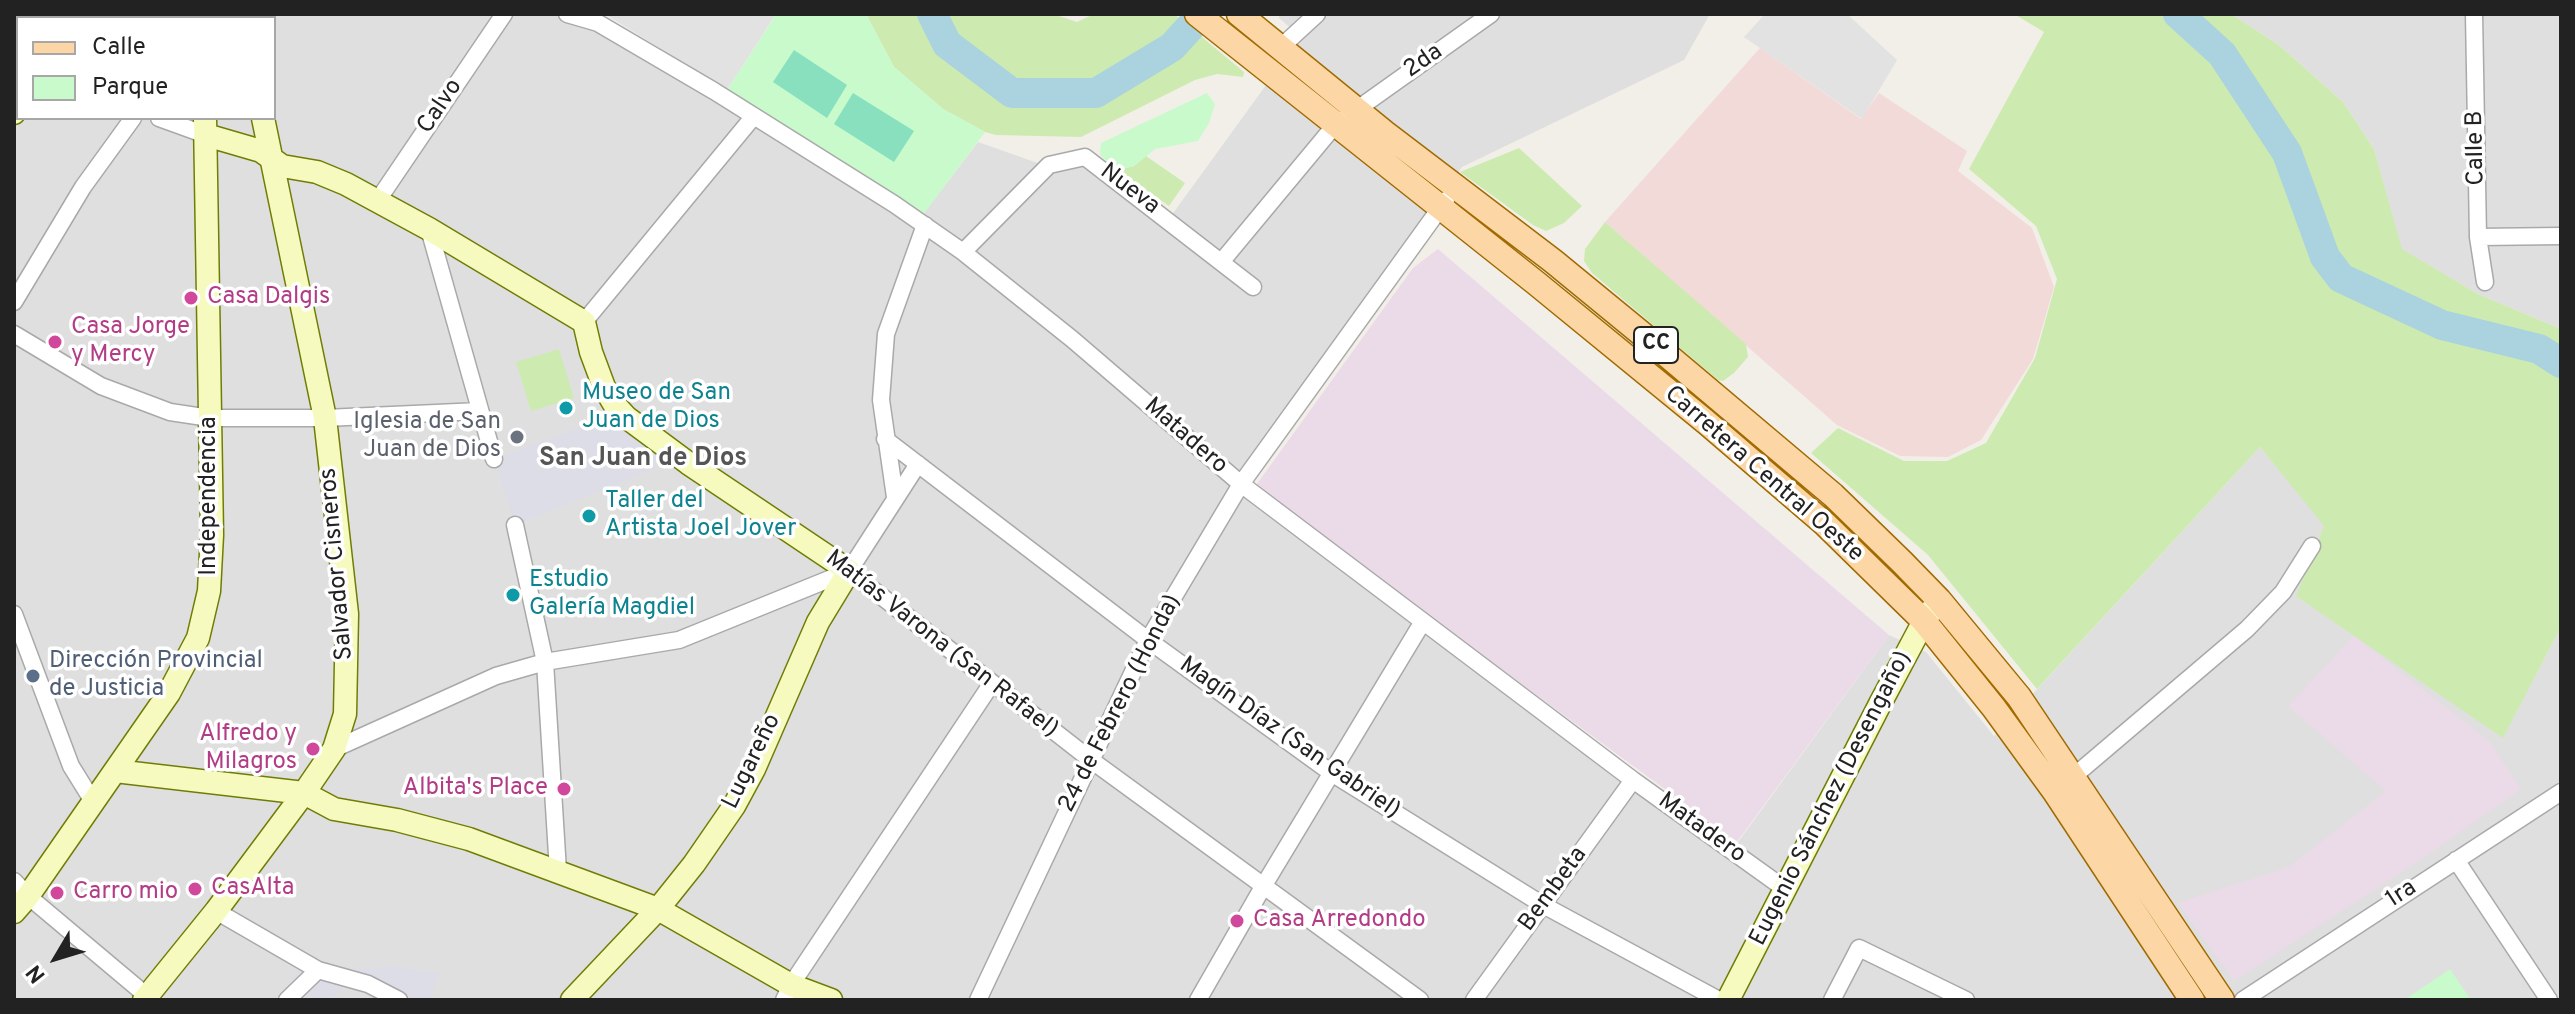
<!DOCTYPE html>
<meta charset="utf-8">
<style>
body{margin:0}
#map{position:relative;width:2575px;height:1014px;overflow:hidden;background:#f2efe9;font-family:Overpass,sans-serif}
canvas{display:block}
.frame{position:absolute;inset:0;border:16px solid #222;pointer-events:none}
.legend{position:absolute;left:16px;top:16px;width:260px;height:104px;box-sizing:border-box;background:#fff;border:2px solid #a7a7a7;margin:0;padding:10px 14px;list-style:none;font-size:24px;color:#222}
.legend li{display:flex;align-items:center;gap:16px;height:40px}
.legend b{width:40px;border:2px solid #a7a7a7}
.north{position:absolute;left:16px;top:918px;width:80px;height:80px;-webkit-text-stroke:6px #fff;paint-order:stroke;rotate:232deg;font-size:22px;font-weight:700;line-height:32px;text-align:center;color:#222}
.north::after{content:'';display:block;margin:auto;width:28px;height:36px;background:#222;clip-path:polygon(50% 0,100% 100%,50% 72%,0 100%)}
</style>
<div id="map">
<canvas width="2575" height="1014"></canvas>
<div class="frame"></div>
<ul class="legend">
<li><b style="height:10px;background:#fcd6a4"></b>Calle</li>
<li><b style="height:22px;background:#c8facc"></b>Parque</li>
</ul>
<div class="north">N</div>
</div>
<script>
const ctx = document.querySelector('canvas').getContext('2d');
ctx.lineJoin = 'round';
function paint(path, color) { ctx.fillStyle = color; ctx.fill(path, 'evenodd'); }
const toPath = rows => new Path2D(rows.map(r => 'M' + r).join(''));
function strokePath(path, color, width, dash) { ctx.strokeStyle = color; ctx.lineWidth = width; ctx.lineCap = dash ? 'butt' : 'round'; ctx.setLineDash(dash || []); ctx.stroke(path); }
function drawText(font, color, halo, rows, align = 'center') {
  ctx.font = font + ' Overpass,sans-serif'; ctx.lineWidth = 7; ctx.setLineDash([]); ctx.textBaseline = 'middle'; ctx.strokeStyle = halo; ctx.fillStyle = color; for (const [text, x, y, turn = 0] of rows) {
    ctx.save(); ctx.translate(x, y); ctx.rotate((+turn || 0) * Math.PI / 180); ctx.textAlign = isNaN(turn) ? turn : align; if (halo) ctx.strokeText(text, 0, 0); ctx.fillText(text, 0, 0); ctx.restore();
  }
}
paint(toPath([
 [14,14,18,18,18,118,274,118,274,18,107,18,110,14,582,14,917,222,978,142,1049,167,1088,157,1171,216,1301,37,1279,18,1279,14,1710,14,1684,60,1462,167,1420,225,1245,482,1730,853,1889,635,1926,652,1994,736,2260,447,2503,737,2561,627,2561,1000,14,1000],
 [2231,14,2561,14,2561,329,2478,294,2401,249,2374,149,2343,102,2279,45]
]), '#e0dfdf');
paint(toPath([
 [1760,48,1861,119,1879,93,1967,151,1958,171,2032,228,2054,287,2033,359,1981,440,1948,457,1900,456,1837,425,1605,222]
]), '#f2dad9');
paint(toPath([
 [1438,249,1889,635,1737,842,1254,488,1413,268],
 [2354,636,2489,741,2521,789,2417,862,2234,981,2178,903,2289,867,2386,791,2288,706]
]), '#ebdbe8');
paint(toPath([
 [866,14,1053,14,1077,22,1094,14,1174,14,1244,72,1243,77,1217,74,1195,80,1081,137,996,135,985,132,943,109,894,67],
 [2014,14,2231,14,2279,45,2343,102,2374,149,2402,249,2478,294,2561,329,2561,627,2503,738,2296,596,2324,526,2260,447,2037,689,1928,555,1811,453,1838,428,1904,461,1947,461,1986,443,2035,358,2057,279,2036,226,1969,169,2044,32],
 [1519,148,1582,206,1564,223,1546,231,1533,225,1460,172],
 [1146,156,1185,183,1169,206,1117,170,1134,166],
 [1605,222,1746,344,1748,357,1734,373,1723,381,1718,380,1592,273,1584,261,1585,249],
 [559,349,574,398,531,411,516,362]
]), '#cdebb0');
paint(toPath([
 [769,14,866,14,894,67,943,109,985,132,922,216,727,90,774,18],
 [1207,93,1215,104,1209,123,1198,141,1155,149,1134,166,1117,170,1100,155,1101,143],
 [2450,969,2471,1000,2404,1000]
]), '#c8facc');
paint(toPath([
 [794,50,847,85,827,118,773,82],
 [853,93,914,131,894,162,834,124]
]), '#88e0be');
paint(toPath([
 [605,14,769,14,774,17,727,90],
 [1765,14,1847,14,1897,60,1862,119,1744,37]
]), '#e2e2e2');
paint(toPath([
 [614,415,671,462,515,525,494,459],
 [312,955,345,971,391,966,440,973,430,1000,389,1000,349,984,329,1000,313,1000,292,979]
]), '#dddde8');
strokePath(toPath([
 [932,14,947,44,1012,93,1096,93,1172,47,1202,14],
 [2178,14,2222,54,2287,153,2325,257,2341,278,2442,325,2539,349,2561,363]
]), '#aad3df', 30);
const street = toPath([
 [246,14,246,18],
 [567,14,598,23,714,91,894,204,963,252,1072,339,1241,484,1633,780,1785,889],
 [2474,14,2478,237,2485,282],
 [1280,48,1317,14],
 [159,118,206,135],
 [378,200,504,14],
 [429,229,494,459],
 [2478,237,2561,236],
 [963,252,1049,165,1085,157,1253,287],
 [1222,261,1335,125,1491,14],
 [14,302,83,187,133,118],
 [584,322,754,116],
 [14,334,101,386,170,412,210,418,325,418,480,411],
 [885,439,1148,640,1333,774,1543,905,1719,1000],
 [895,497,881,400,886,334,925,225],
 [515,525,545,662,558,871],
 [849,571,1091,760,1420,1000],
 [849,571,918,464],
 [14,614,71,766,94,803],
 [334,749,496,676,545,662,679,640,849,571],
 [2067,782,2247,629,2283,592,2312,546],
 [2456,860,2549,1000],
 [14,881,28,896,147,996],
 [216,911,318,970,368,984,399,1000],
 [287,1000,318,970],
 [784,1000,791,985,992,683],
 [978,1000,1148,640,1241,484,1446,200],
 [1198,1000,1264,885,1422,623],
 [1474,1000,1633,780],
 [1832,1000,1859,948,1966,1000],
 [2243,1000,2561,792]
]);
const secondary = toPath([
 [158,14,164,18],
 [98,18,102,14],
 [14,113,18,108],
 [206,135,261,151,282,166,317,172,346,184,429,229,584,322,591,352,604,387,614,404,626,417,688,463,849,571,818,622,754,769,734,806,694,864,658,909,572,1000],
 [115,771,304,793,334,809,397,820,469,839,658,909,791,985,831,1000],
 [14,912,28,896,169,693,198,638,209,591,212,535,205,118],
 [144,1000,216,911,304,793,334,749,345,714,347,614,325,418,263,118],
 [1728,1000,1881,702,1924,621,1939,600]
]);
const primary = toPath([
 [1197,14,1536,283,1706,422,1825,524,1924,621,1994,708,2055,792,2192,1000],
 [1239,14,1385,133,1553,261,1642,334,1833,495,1902,562,1939,600,2019,697,2222,1000]
]);
strokePath(street, '#a9a9a9', 19);
strokePath(secondary, '#707d05', 25);
strokePath(primary, '#a06b00', 27);
strokePath(street, '#fff', 16);
strokePath(secondary, '#f7fabf', 22);
strokePath(primary, '#fcd6a4', 24);
for (const [x, y, r, color] of [
 [191,298,8,"#d1479c"],
 [55,342,8,"#d1479c"],
 [566,408,8,"#0f9aa8"],
 [517,437,8,"#6b7280"],
 [589,516,8,"#0f9aa8"],
 [513,595,8,"#0f9aa8"],
 [33,676,8,"#5c6f8a"],
 [313,749,8,"#d1479c"],
 [564,789,8,"#d1479c"],
 [195,889,8,"#d1479c"],
 [57,893,8,"#d1479c"],
 [1237,921,8,"#d1479c"]
]) { const dot = new Path2D(); dot.arc(x, y, r, 0, 2 * Math.PI); ctx.fillStyle = color; ctx.fill(dot); strokePath(dot, '#fff', 3); }
for (const [x, y, w] of [
 [1656,345,44]
]) { const box = new Path2D(); box.roundRect(x - w / 2, y - 18, w, 36, 6); ctx.fillStyle = '#fff'; ctx.fill(box); strokePath(box, '#222', 2); }
drawText('bold 22px', '#222', null, [
 ["CC",1656,345]
]);
drawText('24px', '#222', '#fff', [
 ["2da",1424,62,-35],
 ["Calvo",441,107,-56],
 ["Calle B",2477,148,-91],
 ["Nueva",1129,190,37],
 ["Matadero",1185,437,41],
 ["Carretera Central Oeste",1763,475,41],
 ["Independencia",210,496,-90],
 ["Salvador Cisneros",338,564,-95],
 ["Matías Varona (San Rafael)",941,645,38],
 ["24 de Febrero (Honda)",1121,704,-63],
 ["Magín Díaz (San Gabriel)",1289,739,35],
 ["Lugareño",753,762,-64],
 ["Eugenio Sánchez (Desengaño)",1832,799,-63],
 ["Matadero",1701,829,36],
 ["Bembeta",1554,890,-54],
 ["1ra",2402,895,-33]
]);
drawText('24px', '#b23c85', '#fff', [
 ["Casa Dalgis",207,298],
 ["Casa Jorge",71,328],
 ["y Mercy",71,356],
 ["Alfredo y",297,735,"right"],
 ["Milagros",297,763,"right"],
 ["Albita's Place",548,789,"right"],
 ["CasAlta",211,889],
 ["Carro mio",73,893],
 ["Casa Arredondo",1253,921]
], 'left');
drawText('24px', '#0d838f', '#fff', [
 ["Museo de San",582,394],
 ["Juan de Dios",582,422],
 ["Taller del",605,502],
 ["Artista Joel Jover",605,530],
 ["Estudio",529,581],
 ["Galería Magdiel",529,609]
], 'left');
drawText('24px', '#5b616d', '#fff', [
 ["Iglesia de San",501,423],
 ["Juan de Dios",501,451]
], 'right');
drawText('24px', '#4e5e75', '#fff', [
 ["Dirección Provincial",49,662],
 ["de Justicia",49,690]
], 'left');
drawText('bold 26px', '#555', '#fff', [
 ["San Juan de Dios",643,460]
]);
</script>
